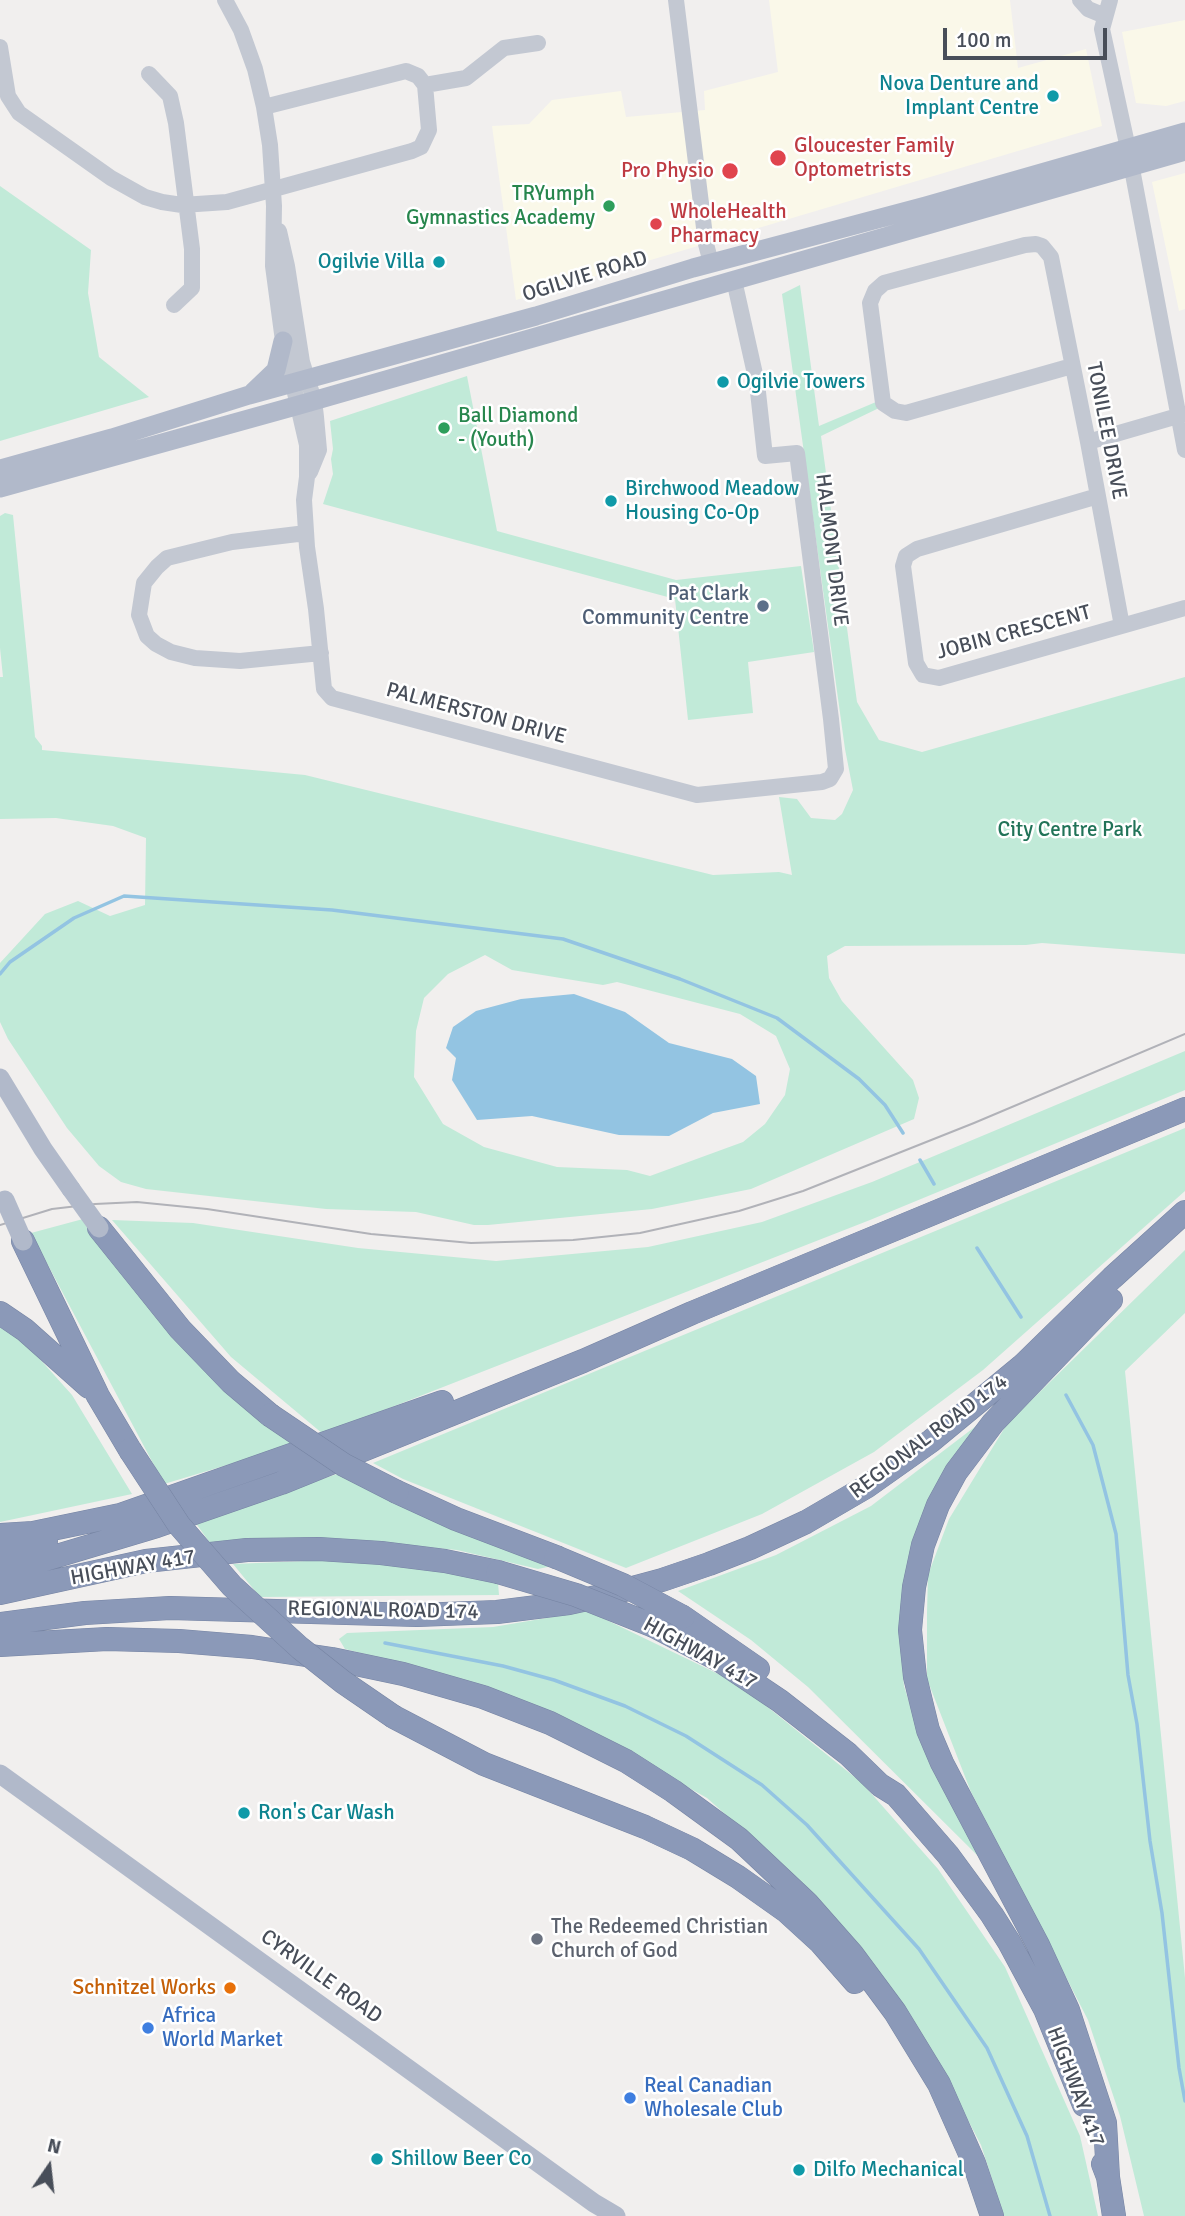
<!DOCTYPE html>
<style>
body{margin:0}
#map{position:relative;width:1185px;height:2216px;overflow:hidden;background:#f1efee;font-family:Signika,sans-serif}
canvas{display:block}
.north{position:absolute;left:14px;top:2132px;width:70px;height:70px;-webkit-text-stroke:5px #fff;paint-order:stroke;rotate:14deg;font-size:19px;font-weight:700;line-height:28px;text-align:center;color:#484e59}
.north::after{content:'';display:block;margin:auto;width:24px;height:32px;background:#484e59;clip-path:polygon(50% 0,100% 100%,50% 72%,0 100%)}
.scale{position:absolute;left:943px;top:28px;width:164px;height:32px;box-sizing:border-box;border:4px solid #484e59;border-top:0;padding-left:9px;font-size:21px;line-height:24px;white-space:nowrap;color:#484e59;-webkit-text-stroke:5px #fff;paint-order:stroke}
</style>
<div id="map">
<canvas width="1185" height="2216"></canvas>
<div class="north">N</div>
<div class="scale">100 m</div>
</div>
<script>
const ctx = document.querySelector('canvas').getContext('2d');
ctx.lineJoin = 'round';
function paint(path, color) { ctx.fillStyle = color; ctx.fill(path, 'evenodd'); }
const toPath = rows => new Path2D(rows.map(r => 'M' + r).join(''));
function strokePath(path, color, width, dash) { ctx.strokeStyle = color; ctx.lineWidth = width; ctx.lineCap = dash ? 'butt' : 'round'; ctx.setLineDash(dash || []); ctx.stroke(path); }
function drawText(font, color, halo, rows, align = 'center') {
  ctx.font = font + ' Signika,sans-serif'; ctx.lineWidth = 5; ctx.setLineDash([]); ctx.textBaseline = 'middle'; ctx.strokeStyle = halo; ctx.fillStyle = color; for (const [text, x, y, turn = 0] of rows) {
    ctx.save(); ctx.translate(x, y); ctx.rotate((+turn || 0) * Math.PI / 180); ctx.textAlign = isNaN(turn) ? turn : align; if (halo) ctx.strokeText(text, 0, 0); ctx.fillText(text, 0, 0); ctx.restore();
  }
}
paint(toPath([
 [769,0,1010,0,1018,68,1086,49,1102,126,516,300,492,126,529,124,552,100,621,91,626,117,705,110,704,91,778,72],
 [1185,20,1185,101,1166,106,1136,103,1122,32],
 [1185,173,1185,309,1179,311,1152,182]
]), '#faf8e9');
paint(toPath([
 [0,186,91,250,88,293,99,357,149,397,0,441],
 [800,285,819,426,876,402,879,408,821,436,857,702,879,740,922,752,1185,677,1185,954,1042,943,1026,945,845,946,827,956,829,978,842,1001,913,1080,919,1098,914,1119,751,1189,652,1209,488,1225,474,1225,416,1212,326,1209,146,1189,121,1182,99,1166,67,1128,8,1039,0,1022,0,963,45,914,78,901,110,916,145,905,146,838,113,826,56,818,0,819,0,677,3,677,0,648,0,516,5,513,13,515,35,737,42,746,42,750,305,775,713,875,779,872,792,875,779,797,797,799,811,818,835,820,842,814,853,790,845,749,782,294],
 [485,955,512,970,603,985,617,982,740,1014,776,1036,790,1069,785,1095,765,1124,743,1142,650,1176,627,1170,557,1167,484,1147,443,1124,414,1077,416,1031,424,998,448,974],
 [467,376,497,531,676,580,801,566,814,652,748,662,753,713,688,720,675,599,323,504,333,474,331,459,333,449,330,421],
 [1185,1051,1185,1090,870,1220,323,1434,231,1357,112,1220,193,1223,358,1248,496,1261,648,1247,762,1222,872,1182],
 [1185,1128,1185,1191,983,1370,874,1452,762,1514,626,1568,403,1479,373,1463],
 [83,1219,297,1444,164,1484,31,1233],
 [1185,1250,1185,1313,1125,1371,1185,1978,1185,2216,1144,2216,1120,2116,1088,2020,971,1792,927,1679,927,1613,928,1575,949,1519,1007,1424],
 [0,1327,21,1338,72,1395,132,1494,0,1522],
 [976,1426,942,1479,909,1556,899,1629,904,1686,921,1740,983,1861,808,1687,751,1640,678,1591,776,1555,871,1506],
 [343,1472,552,1566,538,1569,457,1550,363,1541,306,1538,210,1543,195,1522],
 [330,1560,423,1568,498,1583,499,1595,260,1597,233,1564],
 [588,1611,739,1684,862,1783,938,1869,1005,1967,1080,2136,1098,2216,1004,2216,981,2145,929,2046,790,1872,707,1798,579,1726,448,1675,345,1649,339,1639,347,1633,493,1627]
]), '#c1ead8');
paint(toPath([
 [574,994,625,1012,669,1043,732,1059,756,1076,760,1104,713,1113,669,1136,619,1135,532,1116,477,1120,452,1080,456,1058,446,1048,453,1027,476,1011,521,999]
]), '#93c4e2');
strokePath(toPath([
 [0,974,10,962,74,918,124,896,332,910,563,939,680,979,777,1018,859,1079,885,1105,903,1133],
 [920,1160,934,1184],
 [977,1248,1021,1317],
 [1066,1395,1093,1445,1116,1534,1128,1675,1137,1724,1150,1841,1162,1913,1179,2068,1185,2101],
 [385,1643,503,1666,554,1680,625,1706,686,1736,762,1785,807,1825,919,1949,987,2048,1027,2136,1050,2216]
]), '#93c4e2', 3.5);
const highway = toPath([
 [99,1228,180,1329,231,1382,270,1415],
 [23,1241,98,1396,130,1450],
 [0,1313,25,1330,89,1387],
 [397,1492,456,1519,556,1557],
 [0,1535,33,1533,120,1515,442,1402],
 [0,1555,46,1541],
 [0,1573,157,1526,281,1483,583,1361,692,1313,1185,1109],
 [0,1593,146,1561,247,1550,319,1549,381,1553,445,1561,498,1572],
 [683,1617,758,1669],
 [0,1624,85,1613,170,1608,417,1615,497,1612,569,1603,610,1594,662,1580,709,1564,750,1548,806,1522,866,1487,931,1441,1023,1365,1112,1278,1185,1212],
 [654,1626,719,1660,780,1701,848,1754,880,1785,896,1795,948,1855,992,1915,1009,1942,1045,2009,1084,2105],
 [0,1645,107,1639,179,1641,252,1647,332,1659,403,1674,483,1697,550,1723,626,1761,673,1791,739,1839,807,1903,852,1954,895,2012,939,2084,974,2163,992,2216],
 [394,1717,484,1764,645,1827,692,1849,738,1877,786,1911,821,1943,855,1982],
 [1103,2164,1108,2177,1114,2216],
 [1108,2177,1105,2123,1068,2010,1038,1945,942,1763,928,1730,915,1677,910,1630,914,1587,923,1545,938,1505,956,1472,993,1423,1111,1300]
]);
strokePath(highway, '#7684a3', 24);
strokePath(toPath([
 [225,0,241,30,255,69,264,107,270,145,274,206,273,266,283,341,307,445,307,477,304,500,307,547,316,609,324,689,332,698,697,795,822,782,830,779,836,769,831,719,797,453,765,456,757,383,734,280],
 [676,0,706,244,711,263],
 [1080,0,1088,9,1105,16],
 [1110,0,1102,29,1129,153,1185,450],
 [0,47,8,96,19,113,111,178,145,197,162,202,182,205,227,202,412,151,421,147,429,130,425,85,418,76,406,71,264,107],
 [149,74,170,96,176,123,192,249,192,288,174,305],
 [425,85,466,78,504,48,538,43],
 [279,231,287,266,302,362,314,400,316,417,319,450,310,472],
 [1072,366,906,413,895,411,883,403,870,303,875,291,884,283,1025,245,1036,244,1042,246,1051,257,1088,442,1122,626],
 [1088,442,1185,414],
 [1098,496,917,549,906,556,903,566,916,663,923,675,939,678,1185,608],
 [306,533,232,542,167,558,157,567,144,583,139,615,147,636,156,644,171,652,195,658,240,661,321,653]
]), '#c3c8d2', 16);
strokePath(toPath([
 [253,392,276,370,283,341],
 [0,469,112,438,249,395,536,316,693,268,926,206,1185,132],
 [0,488,299,405,1185,151],
 [0,1078,43,1149,71,1189],
 [0,1774,594,2203,616,2216]
]), '#b1b9ca', 19);
strokePath(highway, '#8b99b8', 23);
strokePath(toPath([
 [0,1225,52,1209,95,1204,137,1202,207,1209,371,1234,471,1243,573,1240,640,1233,739,1211,803,1191,974,1123,1185,1034]
]), '#b1b2b8', 2);
const highwayBridge = toPath([
 [270,1415,344,1465,397,1492],
 [130,1450,179,1525,232,1586,300,1648,343,1682,394,1717],
 [556,1557,623,1585,683,1617],
 [498,1572,576,1595,654,1626]
]);
strokePath(highwayBridge, '#7684a3', 24, []);
strokePath(toPath([
 [71,1189,99,1228],
 [5,1200,23,1241]
]), '#b1b9ca', 19);
strokePath(highwayBridge, '#8b99b8', 23);
for (const [x, y, r, color] of [
 [1053,96,7,"#0f9aa8"],
 [778,158,9,"#e0444e"],
 [730,171,9,"#e0444e"],
 [609,206,7,"#2e9e5b"],
 [656,224,7,"#e0444e"],
 [439,262,7,"#0f9aa8"],
 [723,382,7,"#0f9aa8"],
 [444,428,7,"#2e9e5b"],
 [611,501,7,"#0f9aa8"],
 [763,606,7,"#5c6f8a"],
 [244,1813,7,"#0f9aa8"],
 [537,1939,7,"#6b7280"],
 [230,1988,7,"#e8710a"],
 [148,2028,7,"#3f7fe0"],
 [630,2098,7,"#3f7fe0"],
 [377,2159,7,"#0f9aa8"],
 [799,2170,7,"#0f9aa8"]
]) { const dot = new Path2D(); dot.arc(x, y, r, 0, 2 * Math.PI); ctx.fillStyle = color; ctx.fill(dot); strokePath(dot, '#fff', 2.5); }
drawText('21px', '#0d838f', '#fff', [
 ["Nova Denture and",1039,84,"right"],
 ["Implant Centre",1039,108,"right"],
 ["Ogilvie Villa",425,262,"right"],
 ["Ogilvie Towers",737,382],
 ["Birchwood Meadow",625,489],
 ["Housing Co-Op",625,513],
 ["Ron's Car Wash",258,1813],
 ["Shillow Beer Co",391,2159],
 ["Dilfo Mechanical",813,2170]
], 'left');
drawText('21px', '#be3a42', '#fff', [
 ["Gloucester Family",794,146],
 ["Optometrists",794,170],
 ["Pro Physio",714,171,"right"],
 ["WholeHealth",670,212],
 ["Pharmacy",670,236]
], 'left');
drawText('21px', '#27864d', '#fff', [
 ["TRYumph",595,194],
 ["Gymnastics Academy",595,218],
 ["Ball Diamond",458,416,"left"],
 ["- (Youth)",458,440,"left"]
], 'right');
drawText('21px', '#484e59', '#fff', [
 ["OGILVIE ROAD",585,277,-17],
 ["TONILEE DRIVE",1106,431,79],
 ["HALMONT DRIVE",831,550,83],
 ["JOBIN CRESCENT",1014,633,-15],
 ["PALMERSTON DRIVE",476,714,15],
 ["REGIONAL ROAD 174",929,1437,-37],
 ["HIGHWAY 417",133,1568,-10],
 ["REGIONAL ROAD 174",383,1611,1],
 ["HIGHWAY 417",700,1654,29],
 ["CYRVILLE ROAD",321,1977,36],
 ["HIGHWAY 417",1075,2087,69]
]);
drawText('21px', '#4e5e75', '#fff', [
 ["Pat Clark",749,594],
 ["Community Centre",749,618]
], 'right');
drawText('21px', '#217358', '#fff', [
 ["City Centre Park",1070,830]
]);
drawText('21px', '#5b616d', '#fff', [
 ["The Redeemed Christian",551,1927],
 ["Church of God",551,1951]
], 'left');
drawText('21px', '#c56008', '#fff', [
 ["Schnitzel Works",216,1988]
], 'right');
drawText('21px', '#366cbe', '#fff', [
 ["Africa",162,2016],
 ["World Market",162,2040],
 ["Real Canadian",644,2086],
 ["Wholesale Club",644,2110]
], 'left');
</script>
